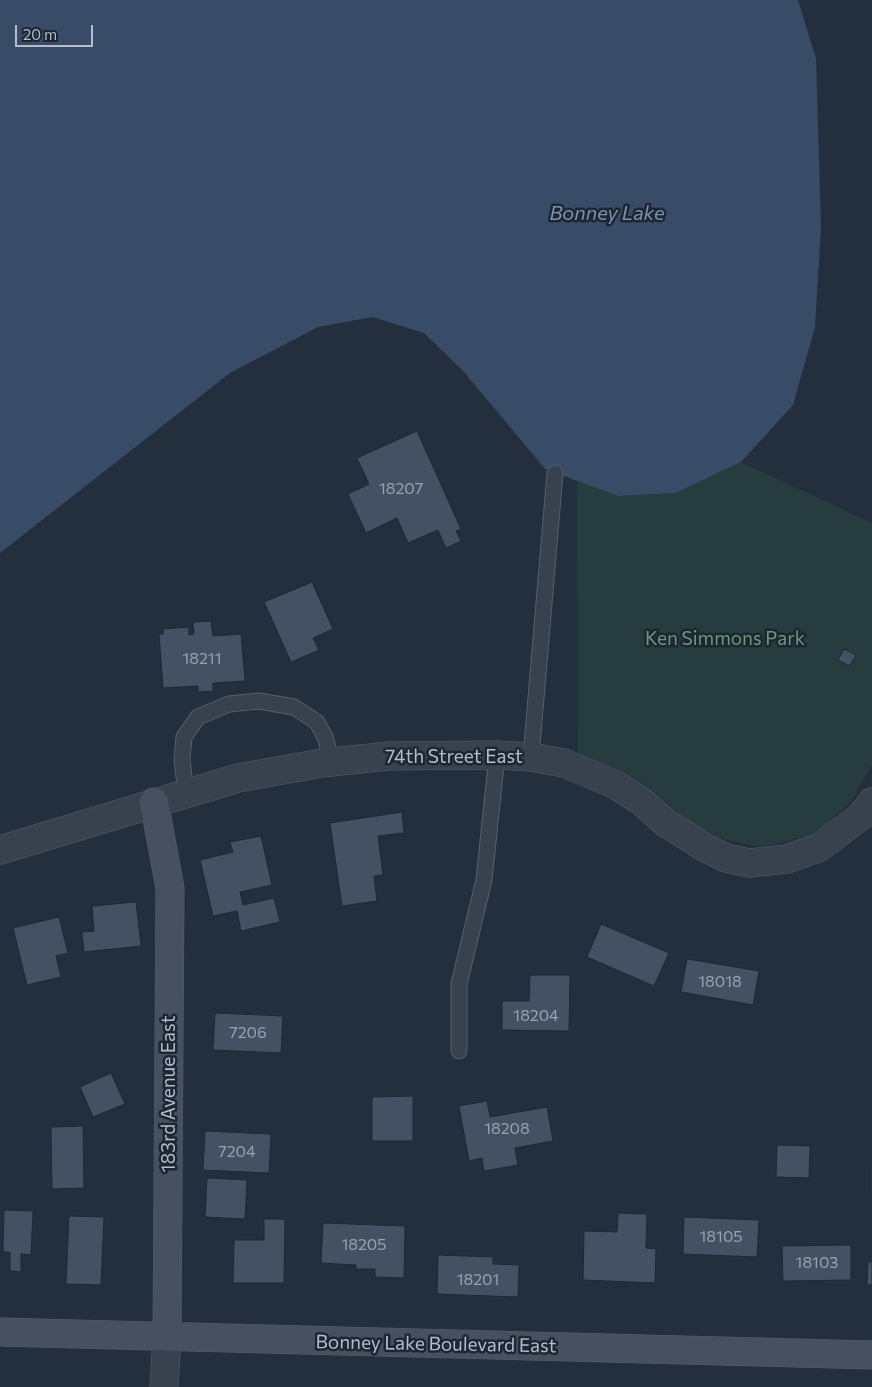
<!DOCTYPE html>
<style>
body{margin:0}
#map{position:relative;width:872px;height:1387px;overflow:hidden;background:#242f3e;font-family:Commissioner,sans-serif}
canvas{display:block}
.scale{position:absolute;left:15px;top:25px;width:78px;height:22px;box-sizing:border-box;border:2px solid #b4bcc9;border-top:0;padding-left:6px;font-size:15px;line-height:18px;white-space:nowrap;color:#b4bcc9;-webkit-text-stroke:4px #1d2633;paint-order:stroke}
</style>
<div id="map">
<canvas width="872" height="1387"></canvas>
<div class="scale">20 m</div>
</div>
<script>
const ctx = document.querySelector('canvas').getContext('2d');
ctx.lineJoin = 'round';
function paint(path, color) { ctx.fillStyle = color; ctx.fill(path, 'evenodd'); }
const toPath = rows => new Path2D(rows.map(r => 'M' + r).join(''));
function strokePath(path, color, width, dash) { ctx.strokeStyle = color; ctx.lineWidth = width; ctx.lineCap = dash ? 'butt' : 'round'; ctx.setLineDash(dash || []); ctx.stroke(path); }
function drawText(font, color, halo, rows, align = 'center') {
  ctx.font = font + ' Commissioner,sans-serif'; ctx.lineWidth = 5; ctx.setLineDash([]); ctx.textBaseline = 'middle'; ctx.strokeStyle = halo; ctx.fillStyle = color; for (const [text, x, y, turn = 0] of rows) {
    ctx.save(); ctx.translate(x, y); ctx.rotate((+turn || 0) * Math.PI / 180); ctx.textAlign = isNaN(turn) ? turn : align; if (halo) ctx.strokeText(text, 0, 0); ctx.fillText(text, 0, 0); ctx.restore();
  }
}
paint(toPath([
 [741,462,872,523,872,765,851,801,823,827,807,836,772,845,754,846,720,838,689,821,647,786,624,772,578,754,577,480,618,496,676,493]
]), '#263c3f');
paint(toPath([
 [0,0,798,0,816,59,821,227,815,327,793,405,741,462,676,493,618,496,545,469,464,372,424,333,373,317,318,327,230,373,0,553]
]), '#394c67');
const building = toPath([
 [417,431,461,529,456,531,461,541,446,548,438,530,408,543,397,518,366,533,348,494,369,484,357,458,417,431],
 [312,582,333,629,313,638,319,650,291,662,264,602,312,582],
 [211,621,213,636,241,634,245,681,213,683,213,691,198,692,198,686,163,688,159,634,163,634,163,629,189,627,189,635,194,634,193,622,211,621],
 [844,649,856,655,850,666,838,660,844,649],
 [402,812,404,833,378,836,383,875,374,876,377,901,342,906,330,823,402,812],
 [261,836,272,885,240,892,243,905,274,898,280,922,241,931,237,911,213,916,200,860,233,852,230,842,261,836],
 [136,902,141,946,84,952,82,932,94,931,92,906,136,902],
 [59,917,68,953,56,956,61,977,27,985,13,928,59,917],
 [601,924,669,953,654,986,587,957,601,924],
 [687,959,759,971,753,1005,681,992,687,959],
 [530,975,570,975,569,1031,502,1030,502,1001,529,1001,530,975],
 [215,1013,283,1016,281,1053,213,1050,215,1013],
 [111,1073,125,1104,93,1117,80,1087,111,1073],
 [413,1096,413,1141,372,1141,372,1097,413,1096],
 [487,1101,490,1117,547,1107,553,1141,515,1148,518,1165,484,1171,482,1158,469,1161,459,1106,487,1101],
 [83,1126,84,1188,52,1189,51,1127,83,1126],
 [205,1131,271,1134,269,1173,203,1170,205,1131],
 [777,1145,810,1146,809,1178,776,1177,777,1145],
 [871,1162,872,1162,872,1195,871,1195,871,1162],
 [207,1178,247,1180,245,1219,205,1217,207,1178],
 [4,1210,33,1211,31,1255,21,1254,21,1272,10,1271,10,1252,3,1252,4,1210],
 [618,1213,647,1214,646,1248,656,1249,655,1283,583,1280,584,1231,617,1232,618,1213],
 [69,1216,104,1217,101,1285,66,1284,69,1216],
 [684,1217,759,1220,757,1257,683,1254,684,1217],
 [264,1219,285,1219,284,1283,233,1283,234,1240,264,1240,264,1219],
 [323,1223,405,1226,404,1278,375,1277,375,1269,356,1269,356,1265,321,1263,323,1223],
 [851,1245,851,1280,783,1281,782,1246,851,1245],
 [438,1255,493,1257,493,1264,519,1265,518,1297,437,1294,438,1255],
 [868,1262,872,1262,872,1285,867,1285,868,1262]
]);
paint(building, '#455162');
strokePath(building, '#1f2835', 1);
const lane = toPath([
 [531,757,555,473],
 [186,793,182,760,184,737,198,717,229,704,259,701,294,707,317,722,326,739,331,762],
 [459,1051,459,984,484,880,497,755]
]);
const street = toPath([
 [0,850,238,778,322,763,389,756,497,755,531,757,564,763,616,785,641,801,666,823,704,847,726,858,749,863,787,859,820,847,861,816,872,802],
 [164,1387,167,1337]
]);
const secondary = toPath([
 [154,802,170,888,167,1337],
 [0,1332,872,1355]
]);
strokePath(lane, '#565f6c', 17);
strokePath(street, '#565f6c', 29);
strokePath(secondary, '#565f6c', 29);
strokePath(lane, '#38414e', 15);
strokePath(street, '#38414e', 28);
strokePath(secondary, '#465061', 28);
drawText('16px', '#98a1af', null, [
 ["18207",401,489],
 ["18211",202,659],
 ["18018",720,982],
 ["18204",536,1016],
 ["7206",248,1033],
 ["18208",507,1129],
 ["7204",237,1152],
 ["18105",721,1237],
 ["18205",364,1245],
 ["18103",817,1263],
 ["18201",478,1280]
]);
drawText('19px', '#6b9a76', '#1d2633', [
 ["Ken Simmons Park",725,639]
]);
drawText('19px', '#b4bcc9', '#1d2633', [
 ["74th Street East",454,757],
 ["183rd Avenue East",169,1094,-90],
 ["Bonney Lake Boulevard East",436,1344,1]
]);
drawText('italic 20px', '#7c92b1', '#1d2633', [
 ["Bonney Lake",607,213]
]);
</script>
